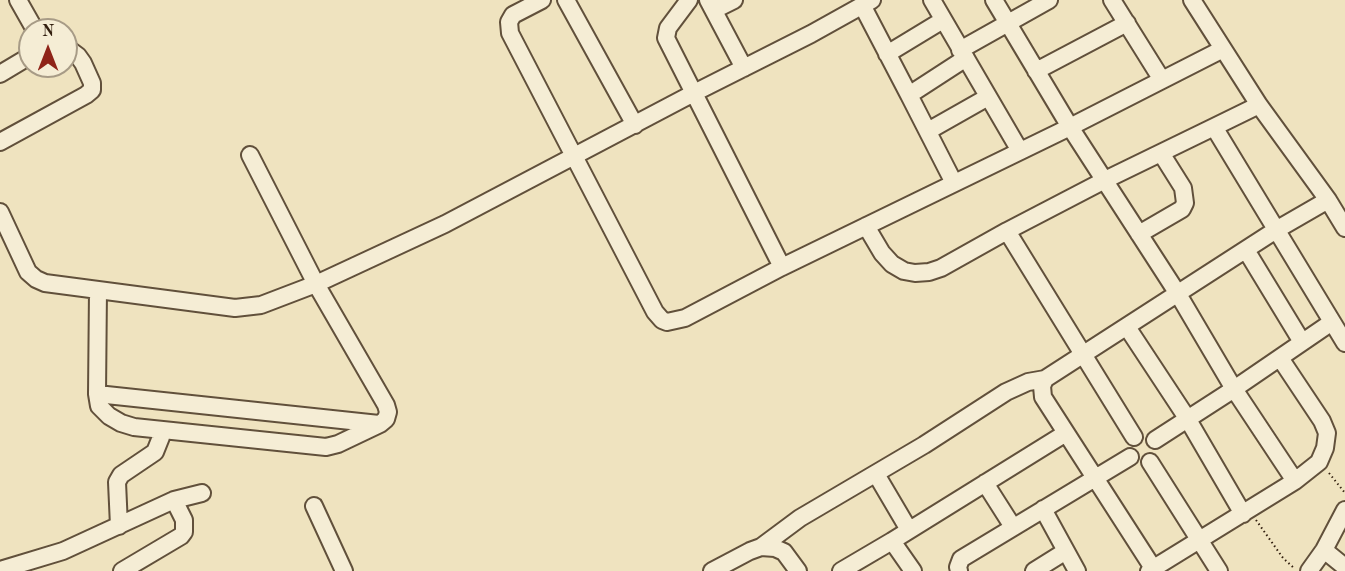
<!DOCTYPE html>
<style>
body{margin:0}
#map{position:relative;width:1345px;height:571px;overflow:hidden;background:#efe3bf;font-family:"Old Standard TT",serif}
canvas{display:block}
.north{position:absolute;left:18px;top:18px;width:60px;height:60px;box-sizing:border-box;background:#f5edd5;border:2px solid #a79b86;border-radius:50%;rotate:0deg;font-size:16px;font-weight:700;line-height:24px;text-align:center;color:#321f0f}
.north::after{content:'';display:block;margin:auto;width:21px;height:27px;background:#8f2418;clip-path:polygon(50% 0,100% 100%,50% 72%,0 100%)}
</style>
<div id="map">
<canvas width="1345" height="571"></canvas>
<div class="north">N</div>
</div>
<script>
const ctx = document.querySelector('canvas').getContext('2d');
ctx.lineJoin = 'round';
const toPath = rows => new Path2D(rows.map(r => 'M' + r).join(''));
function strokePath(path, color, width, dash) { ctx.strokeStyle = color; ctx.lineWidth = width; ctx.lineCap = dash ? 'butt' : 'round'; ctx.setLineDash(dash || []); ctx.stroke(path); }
const minor = toPath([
 [18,0,35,30],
 [542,0,513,15,509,22,510,33,655,312,662,320,667,322,685,318,782,267,1070,127,1223,49],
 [566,0,635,125],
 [689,0,668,28,666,38,782,267],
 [708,0,744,68],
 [932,0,1020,151],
 [994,0,1070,127,1178,294,1234,389,1295,481,1149,571],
 [1112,0,1162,80],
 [1192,0,1259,105,1328,200,1345,228],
 [862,5,909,95,966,58],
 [714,10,734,0],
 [960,50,1049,0],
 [887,54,943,20],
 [1036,71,1127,23],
 [0,74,30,56],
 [909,95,954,183],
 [1259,105,1214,127,1345,343],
 [928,131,988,97],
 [0,142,86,95,92,90,92,83,83,63,78,56,66,47],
 [0,212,28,272,36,279,45,283,235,308,261,305,316,284,445,224,692,94,811,34,872,0],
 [866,226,882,253,892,264,904,271,915,273,929,272,941,268,1007,231],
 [1139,234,1182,209,1185,203,1183,188,1161,153],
 [1246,250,1302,342],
 [98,290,97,394,99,406,109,416,121,423,134,427,326,447,338,444,380,424,386,419,388,412,386,405,316,284,250,155],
 [1127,327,1187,418,1243,514],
 [1280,358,1322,421,1327,433,1325,448,1319,462,1295,481],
 [97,394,379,424],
 [1134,437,1007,231,1105,180,1214,127],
 [1155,440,1234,389,1332,322],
 [1150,462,1219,571],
 [876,474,909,530],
 [985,483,1013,527],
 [314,506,344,571],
 [1043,509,1077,571],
 [119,526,117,482,121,475,155,452,161,437,159,430],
 [892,541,1066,433],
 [761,547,800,518,924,445,1006,392,1028,382,1045,379],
 [1324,550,1345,567],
 [1153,568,1043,397,1042,386,1045,379,1276,230,1328,200],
 [0,570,63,551,174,500,202,493],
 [122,571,181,536,184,532,184,520,174,500],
 [712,571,750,551,761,547,775,548,784,552,798,571],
 [841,571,892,541,913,571],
 [959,571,958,567,961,559,1130,457],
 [1034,571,1066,551],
 [1309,571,1324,550,1345,510]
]);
strokePath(minor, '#61503b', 20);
strokePath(toPath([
 [1329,473,1345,493],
 [1256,520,1283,558,1295,569]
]), '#321f0f', 2, [1.5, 3]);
strokePath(minor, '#f5edd5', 16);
</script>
